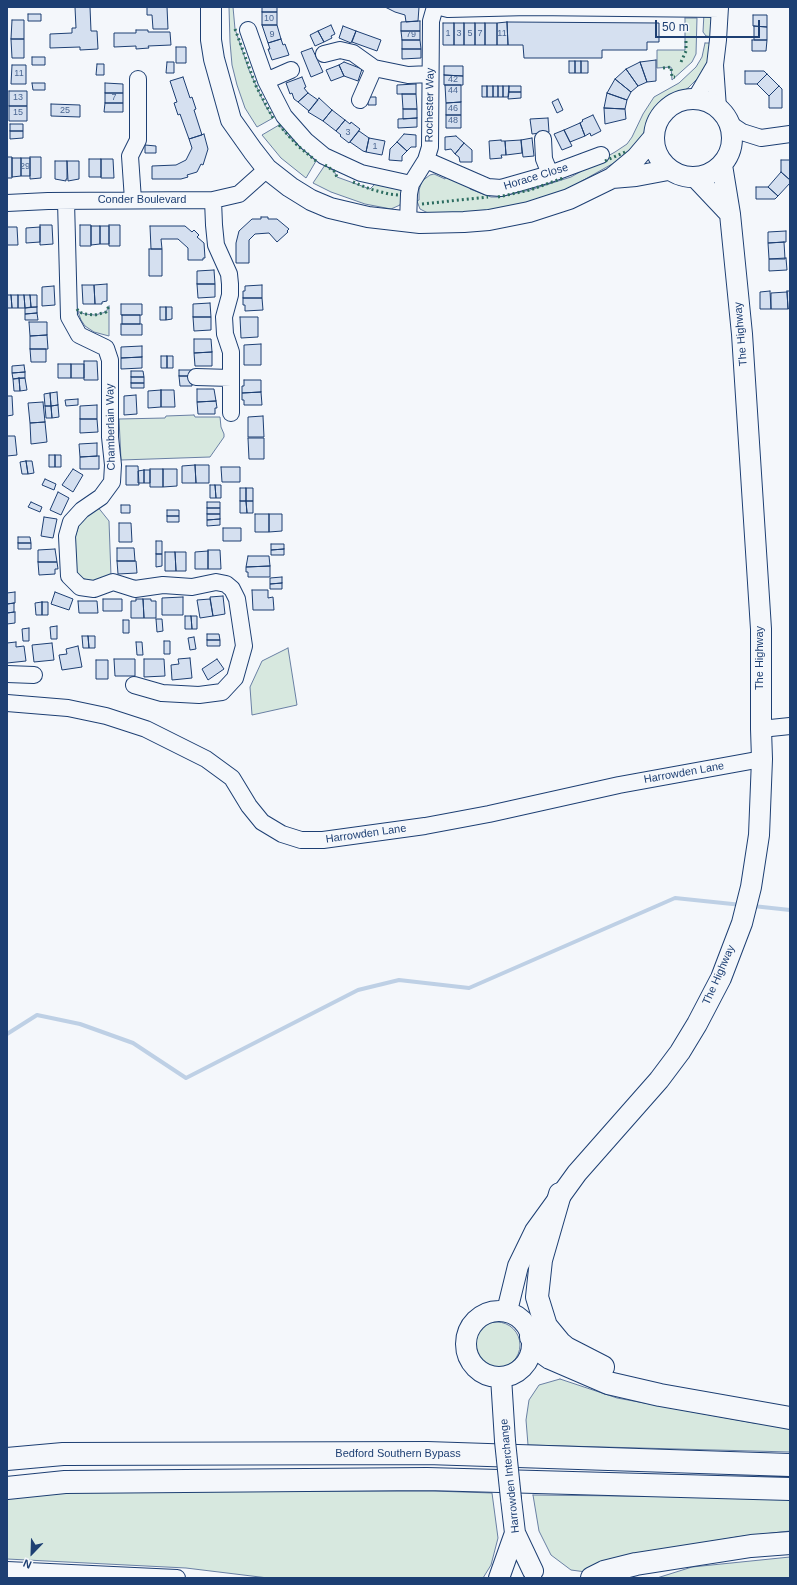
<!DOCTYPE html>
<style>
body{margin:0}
#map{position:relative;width:797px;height:1585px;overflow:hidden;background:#f4f7fb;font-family:Arial,sans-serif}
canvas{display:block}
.frame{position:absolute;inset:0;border:8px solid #1d3f73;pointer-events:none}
.north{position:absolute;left:12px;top:1533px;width:40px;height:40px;-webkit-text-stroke:3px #f4f7fb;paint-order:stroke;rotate:203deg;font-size:11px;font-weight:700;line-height:16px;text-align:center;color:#1d3f73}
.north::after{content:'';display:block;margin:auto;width:14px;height:18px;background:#1d3f73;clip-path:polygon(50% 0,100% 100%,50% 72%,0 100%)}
.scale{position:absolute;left:655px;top:20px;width:105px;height:18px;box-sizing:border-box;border:2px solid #1d3f73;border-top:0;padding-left:5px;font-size:12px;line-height:14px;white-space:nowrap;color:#1d3f73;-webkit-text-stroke:3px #f4f7fb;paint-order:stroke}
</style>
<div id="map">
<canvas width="797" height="1585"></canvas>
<div class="frame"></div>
<div class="north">N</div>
<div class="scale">50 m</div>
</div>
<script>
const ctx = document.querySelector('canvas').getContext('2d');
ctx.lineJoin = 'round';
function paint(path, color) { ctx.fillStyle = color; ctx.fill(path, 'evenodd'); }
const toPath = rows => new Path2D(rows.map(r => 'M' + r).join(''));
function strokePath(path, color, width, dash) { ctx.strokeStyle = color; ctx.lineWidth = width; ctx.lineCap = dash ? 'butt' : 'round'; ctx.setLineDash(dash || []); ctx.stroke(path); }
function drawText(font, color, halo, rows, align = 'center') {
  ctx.font = font + ' Arial,sans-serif'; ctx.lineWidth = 3; ctx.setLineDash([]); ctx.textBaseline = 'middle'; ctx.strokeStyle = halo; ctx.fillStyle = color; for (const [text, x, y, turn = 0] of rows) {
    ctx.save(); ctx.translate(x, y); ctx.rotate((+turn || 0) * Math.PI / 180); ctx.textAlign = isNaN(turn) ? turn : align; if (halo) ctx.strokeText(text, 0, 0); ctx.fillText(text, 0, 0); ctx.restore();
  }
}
const green = toPath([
 [229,7,233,7,235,29,249,70,265,105,273,118,257,127,245,108,237,85,232,65,230,42,229,7],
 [704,13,709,16,712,19,713,37,706,36,703,32,704,13],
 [685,18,697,18,696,54,692,62,672,80,671,67,657,68,657,50,685,50,685,18],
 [705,43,712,43,709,61,698,78,688,88,661,104,650,118,640,142,621,159,557,195,537,204,459,215,428,213,420,209,417,201,419,200,419,190,422,181,430,175,434,174,445,179,447,174,469,183,470,189,491,197,498,197,530,190,571,177,615,152,627,144,632,137,643,114,654,97,679,83,696,67,702,57,705,43],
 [279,125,288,136,316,161,306,178,281,158,262,135,279,125],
 [325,165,334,171,337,177,370,189,377,182,398,188,402,192,402,200,400,205,391,209,365,204,331,192,313,183,325,165],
 [109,306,109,336,94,332,85,326,81,320,77,309,79,312,85,314,95,315,106,312,109,306],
 [194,415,195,417,220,417,221,427,224,434,224,437,210,457,121,460,119,419,165,418,166,416,194,415],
 [97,506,109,521,111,576,92,581,87,580,78,576,76,570,73,543,79,525,85,518,97,506],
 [288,648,297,705,252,715,250,687,262,661,288,648],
 '474 1345a23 23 0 1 1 46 0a23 23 0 1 1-46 0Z',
 [560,1379,617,1398,754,1423,790,1427,790,1452,528,1445,526,1420,529,1400,539,1385,560,1379],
 [67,1491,433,1491,492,1493,498,1538,491,1565,483,1578,268,1578,186,1568,7,1559,7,1495,67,1491],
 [533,1495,790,1498,790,1531,737,1537,610,1559,586,1572,571,1570,551,1555,539,1531,533,1495],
 [790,1557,790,1578,657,1578,692,1567,790,1557]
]);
paint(green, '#d7e8df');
strokePath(green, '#687fa3', 1);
strokePath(toPath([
 [753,906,790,910],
 [7,1034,37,1015,80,1024,133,1043,186,1078,358,990,399,980,469,988,675,898,742,905]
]), '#bed0e5', 4);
const building = toPath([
 [75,7,90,7,91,31,97,31,98,49,80,50,80,47,50,48,50,34,72,33,72,28,76,28,75,7],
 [147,7,167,7,168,29,153,29,152,15,147,15,147,7],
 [262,7,277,7,277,12,262,12,262,7],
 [385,7,419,7,418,21,406,22,405,15,395,12,385,7],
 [262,12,277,12,277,25,262,25,262,12],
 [28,14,41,14,41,21,28,21,28,14],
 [753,15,767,15,767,27,753,26,753,15],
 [12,20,24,20,24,39,11,39,12,20],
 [420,21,420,31,401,31,401,22,420,21],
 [507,22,659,23,659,42,647,42,647,50,602,50,602,58,524,58,523,45,508,45,507,22],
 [507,22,508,45,497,45,497,23,507,22],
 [443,23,454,23,454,45,443,45,443,23],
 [454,23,464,23,464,45,454,45,454,23],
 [464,23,475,23,475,45,464,45,464,23],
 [475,23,485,23,485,45,475,45,475,23],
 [485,23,497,23,497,45,485,45,485,23],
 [262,25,277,25,281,39,268,43,262,25],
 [331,25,335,34,331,36,332,38,324,42,318,31,331,25],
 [343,26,356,31,351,43,339,38,343,26],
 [754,26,767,27,767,40,754,40,754,26],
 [136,30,148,30,148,32,170,32,171,45,148,46,149,48,136,49,136,46,114,47,114,33,136,33,136,30],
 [318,31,324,42,315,46,310,35,318,31],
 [356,31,381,40,377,51,352,42,356,31],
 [401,31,420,31,420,40,402,40,401,31],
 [11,39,24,39,24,58,12,58,11,39],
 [281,39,283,45,285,44,289,55,272,60,268,49,270,49,268,43,281,39],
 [402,40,420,40,421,49,402,49,402,40],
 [752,40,767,40,766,51,752,51,752,40],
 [176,47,186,47,186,63,176,63,176,47],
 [312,48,323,72,311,77,301,52,312,48],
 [402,49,421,49,421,58,402,59,402,49],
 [32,57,45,57,45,65,32,65,32,57],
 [656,60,656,81,647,82,640,62,656,60],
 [569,61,575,61,575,73,569,73,569,61],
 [575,61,581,61,581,73,575,73,575,61],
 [581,61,588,61,588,73,581,73,581,61],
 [167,62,174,62,174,73,166,73,167,62],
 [344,62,362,69,358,81,344,76,339,65,344,62],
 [640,62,647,82,638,86,626,69,640,62],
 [97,64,104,64,104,75,96,75,97,64],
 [12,65,26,65,26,84,11,84,12,65],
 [339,65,344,76,331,81,326,70,339,65],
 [444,66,463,66,463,76,444,75,444,66],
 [626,69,638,86,631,92,615,79,626,69],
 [745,71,764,71,767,74,757,84,745,84,745,71],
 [767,74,779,86,769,96,757,84,767,74],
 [444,75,463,76,463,85,444,85,444,75],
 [183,77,190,98,192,97,196,109,194,110,202,135,189,139,180,114,178,115,174,103,177,102,170,81,183,77],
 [302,77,306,87,304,88,308,93,298,102,294,99,292,93,290,94,286,83,302,77],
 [615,79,631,92,627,100,607,93,615,79],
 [32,83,45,83,45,90,33,90,32,83],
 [105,83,123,84,123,93,105,93,105,83],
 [416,84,416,94,397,94,397,85,416,84],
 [445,85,461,85,461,102,446,103,445,85],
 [482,86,487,86,487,97,482,97,482,86],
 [487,86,493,86,493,97,487,97,487,86],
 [493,86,498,86,498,97,493,97,493,86],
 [498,86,503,86,503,97,498,97,498,86],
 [503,86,509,86,508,97,503,97,503,86],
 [509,86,521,86,521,92,509,92,509,86],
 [779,86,782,89,782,108,769,108,769,96,779,86],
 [9,91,27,91,27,106,9,106,9,91],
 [509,92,521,92,521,98,508,99,509,92],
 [105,93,123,93,123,103,105,103,105,93],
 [308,93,318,100,309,111,298,102,308,93],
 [607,93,627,100,625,109,604,108,607,93],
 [402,94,416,94,417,109,403,109,402,94],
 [368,97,376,97,376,105,368,105,368,97],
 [319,98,332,110,323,121,308,112,319,98],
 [558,99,563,110,557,113,552,102,558,99],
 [461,102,461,115,446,115,446,103,461,102],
 [105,103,123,103,123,112,104,112,105,103],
 [51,104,80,105,80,117,51,116,51,104],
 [9,106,27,106,27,121,9,121,9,106],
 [604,108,625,109,626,119,605,124,604,108],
 [403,109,417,109,417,118,403,119,403,109],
 [332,110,345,120,336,131,323,121,332,110],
 [446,115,461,115,461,128,446,128,446,115],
 [593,115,601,131,591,136,590,133,585,136,580,123,583,121,582,120,593,115],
 [417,118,417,127,398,128,398,119,417,118],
 [548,118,549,132,532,134,530,119,548,118],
 [345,120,350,124,351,122,360,129,349,143,340,136,341,135,336,131,345,120],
 [580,123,585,136,570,142,564,130,580,123],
 [10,124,23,124,23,131,10,131,10,124],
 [564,130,572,146,562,150,554,134,564,130],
 [10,131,23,131,23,138,10,139,10,131],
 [359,131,369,138,366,152,363,151,350,142,359,131],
 [204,134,208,149,203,165,201,164,197,172,187,175,188,177,181,179,152,179,152,166,176,165,186,160,192,148,189,139,204,134],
 [404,134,416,135,416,147,411,147,407,151,397,142,404,134],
 [456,136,464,143,455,154,451,149,445,150,445,137,456,136],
 [369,138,385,141,382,155,366,152,369,138],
 [532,138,534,156,523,157,521,140,532,138],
 [501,140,501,141,505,141,506,155,501,155,502,158,490,159,489,141,501,140],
 [521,140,522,153,506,155,505,141,521,140],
 [397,142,407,151,402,156,402,161,389,160,390,149,397,142],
 [464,143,472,150,472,162,460,162,459,157,455,154,464,143],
 [145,145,156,146,156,153,145,153,145,145],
 [7,157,12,157,12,178,7,178,7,157],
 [30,157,41,157,41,178,30,179,30,157],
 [12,158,21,158,21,176,12,177,12,158],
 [21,158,30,158,30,176,21,176,21,158],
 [89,159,101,159,101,177,89,177,89,159],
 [101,159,113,159,114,178,101,178,101,159],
 [781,160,790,160,790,180,781,172,781,160],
 [55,161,67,161,67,179,66,179,66,181,55,179,55,161],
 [67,161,79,161,79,179,68,181,67,161],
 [781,172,790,180,790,183,778,196,768,187,781,172],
 [756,187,768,187,778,196,775,199,756,199,756,187],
 [261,217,268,217,268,219,277,219,289,229,287,231,288,232,277,242,269,233,255,234,249,240,249,263,236,263,236,243,239,231,252,219,261,219,261,217],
 [40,225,52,225,53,244,40,245,40,225],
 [80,225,91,225,91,246,80,246,80,225],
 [109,225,120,225,120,246,109,246,109,225],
 [91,226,100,226,100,244,91,245,91,226],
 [100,226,109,226,109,244,100,244,100,226],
 [150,226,185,226,192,232,194,230,199,235,197,237,204,243,205,258,203,258,203,260,188,260,188,248,178,239,161,239,162,249,151,249,150,226],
 [7,227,17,227,18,245,7,245,7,227],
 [40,227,40,242,26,243,26,228,40,227],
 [786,231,786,242,768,243,768,232,786,231],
 [784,242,785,259,769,259,768,243,784,242],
 [149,249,162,249,162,276,149,276,149,249],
 [786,258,787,270,769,271,769,259,786,258],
 [214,270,215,284,197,284,197,271,214,270],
 [107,284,107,301,102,302,102,304,95,304,94,285,107,284],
 [197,284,215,284,215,297,198,298,197,284],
 [82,285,94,285,95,304,83,304,82,285],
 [262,285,262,298,243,298,243,291,245,291,245,286,262,285],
 [54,286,55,305,42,306,42,287,54,286],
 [770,291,771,309,760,309,760,292,770,291],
 [787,291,790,291,790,308,788,309,787,291],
 [787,292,788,309,771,309,771,293,787,292],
 [7,295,11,295,12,308,7,308,7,295],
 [11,295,18,295,18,308,12,308,11,295],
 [18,295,24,295,25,308,18,308,18,295],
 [24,295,30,295,31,307,25,308,24,295],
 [30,295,37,295,37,307,31,307,30,295],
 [243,298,262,298,263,310,245,311,245,305,243,305,243,298],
 [210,303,211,317,193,317,193,304,210,303],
 [121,304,142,304,142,315,121,315,121,304],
 [37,307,37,313,25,314,25,308,37,307],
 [160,307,166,307,166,320,160,320,160,307],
 [166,307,172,307,172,319,166,320,166,307],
 [37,313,38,320,25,320,25,314,37,313],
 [122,315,140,315,140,324,122,324,122,315],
 [193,317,211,317,211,330,194,331,193,317],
 [240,317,258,317,258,337,241,338,240,317],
 [29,322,47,322,47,335,30,336,29,322],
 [121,324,142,324,142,335,121,335,121,324],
 [47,335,48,349,30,349,30,336,47,335],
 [194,339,211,339,212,352,194,353,194,339],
 [261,344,261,365,244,365,244,345,261,344],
 [142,346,142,357,121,358,121,347,142,346],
 [30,349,46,349,46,362,31,362,30,349],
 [212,352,212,366,195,366,194,353,212,352],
 [161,356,167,356,167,368,161,368,161,356],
 [167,356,173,356,173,368,167,368,167,356],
 [142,357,142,368,121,369,121,358,142,357],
 [84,361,97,361,98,380,84,380,84,361],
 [58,364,71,364,71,378,58,378,58,364],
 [71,364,84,364,84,378,71,378,71,364],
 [24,365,25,372,12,373,12,366,24,365],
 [179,370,192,370,192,376,179,376,179,370],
 [131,371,143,371,144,377,131,377,131,371],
 [25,372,25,378,13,379,12,373,25,372],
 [179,376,192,376,192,386,180,386,179,376],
 [131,377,144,377,144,383,131,383,131,377],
 [19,378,25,378,27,390,20,391,19,378],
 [19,378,20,391,14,391,13,379,19,378],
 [244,380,261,380,261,392,242,393,242,386,244,386,244,380],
 [131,383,144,383,144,388,131,388,131,383],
 [197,389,214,389,216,401,197,402,197,389],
 [161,390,174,390,175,407,161,407,161,390],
 [161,390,161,407,148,408,148,391,161,390],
 [57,392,58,405,51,406,50,393,57,392],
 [261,392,262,405,244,405,244,400,242,400,242,393,261,392],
 [50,393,51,406,45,406,44,394,50,393],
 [136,395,137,414,124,415,124,396,136,395],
 [7,396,12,396,13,415,7,416,7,396],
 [78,399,78,405,66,406,65,400,78,399],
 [216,401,217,408,215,408,215,414,198,414,197,402,216,401],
 [43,402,45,422,30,423,28,403,43,402],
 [58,405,59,417,52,418,51,406,58,405],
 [97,405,97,419,80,419,80,406,97,405],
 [45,406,51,406,52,418,46,418,45,406],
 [263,416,264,437,248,437,248,417,263,416],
 [80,419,97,419,98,432,80,433,80,419],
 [45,422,47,442,31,444,30,423,45,422],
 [7,436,15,436,17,455,7,456,7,436],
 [248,438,264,438,264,459,249,459,248,438],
 [97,443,97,456,80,457,79,444,97,443],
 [49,455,55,455,55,467,49,467,49,455],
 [55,455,61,455,61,467,55,467,55,455],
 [99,456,99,469,80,469,80,457,99,456],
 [26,461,28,474,22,474,20,462,26,461],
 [26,461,32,461,34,473,28,474,26,461],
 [195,465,209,465,209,483,196,483,195,465],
 [195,465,196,483,182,483,182,466,195,465],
 [126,466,138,466,139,485,126,485,126,466],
 [221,467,240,467,240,482,222,482,221,467],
 [73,469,83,475,73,492,62,485,73,469],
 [150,469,163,469,163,487,150,487,150,469],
 [163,469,177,469,177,486,163,487,163,469],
 [144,470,150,470,150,483,144,483,144,470],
 [144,470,144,483,138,483,138,471,144,470],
 [45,479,56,484,54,490,42,485,45,479],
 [210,485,215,485,216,498,210,498,210,485],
 [215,485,221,485,221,498,216,498,215,485],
 [240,488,246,488,246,501,240,501,240,488],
 [246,488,253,488,253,501,246,501,246,488],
 [58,492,69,498,61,515,50,510,58,492],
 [240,501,246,501,247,513,240,513,240,501],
 [246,501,253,501,253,513,247,513,246,501],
 [31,502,42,507,40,512,28,507,31,502],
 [207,502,220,502,220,508,207,508,207,502],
 [121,505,130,505,130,513,121,513,121,505],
 [207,508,220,508,220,514,207,514,207,508],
 [167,510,179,510,179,516,167,516,167,510],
 [207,514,220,514,220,519,207,520,207,514],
 [255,514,269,514,269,532,255,532,255,514],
 [269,514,282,514,282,531,269,532,269,514],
 [167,516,179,516,179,522,167,522,167,516],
 [44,517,57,519,53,538,41,536,44,517],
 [220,519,220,525,207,526,207,520,220,519],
 [119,523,131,523,132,542,119,542,119,523],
 [223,528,241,528,241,541,223,541,223,528],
 [18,537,30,537,31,543,18,543,18,537],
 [156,541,162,541,162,554,156,554,156,541],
 [18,543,31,543,31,549,18,549,18,543],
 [271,544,284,544,284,549,271,550,271,544],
 [117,548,134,548,135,561,117,561,117,548],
 [55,549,57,562,38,562,38,550,55,549],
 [284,549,284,555,271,555,271,550,284,549],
 [208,550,220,550,221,569,208,569,208,550],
 [208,551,208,569,195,569,195,552,208,551],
 [165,552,175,552,176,571,165,571,165,552],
 [175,552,186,552,186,571,176,571,175,552],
 [156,554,162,554,162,566,156,567,156,554],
 [248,556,269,556,270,566,246,567,248,556],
 [117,561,136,561,137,573,118,574,117,561],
 [38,562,57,562,58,569,55,569,55,574,39,575,38,562],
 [270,566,270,577,248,577,248,572,246,572,246,567,270,566],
 [282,577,282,583,270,584,270,578,282,577],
 [282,583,282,589,270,589,270,584,282,583],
 [252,590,268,590,268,598,273,597,274,610,253,610,252,590],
 [15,592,15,603,7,604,7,593,15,592],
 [55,592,73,599,69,610,51,604,55,592],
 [223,596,225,614,213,616,210,597,223,596],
 [183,597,183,615,162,615,162,598,183,597],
 [103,599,122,599,122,611,103,611,103,599],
 [136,599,143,599,144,618,131,618,131,601,136,601,136,599],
 [143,599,151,599,151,601,156,601,156,618,144,618,143,599],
 [210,599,213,616,200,618,197,600,210,599],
 [78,601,97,601,98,613,79,613,78,601],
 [42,602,42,615,36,615,35,603,42,602],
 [42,602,48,602,48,615,42,615,42,602],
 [14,603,14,612,7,613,7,604,14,603],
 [15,612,15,623,7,624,7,613,15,612],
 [185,616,191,616,192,629,185,629,185,616],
 [191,616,197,616,197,629,192,629,191,616],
 [156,619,162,619,163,631,157,632,156,619],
 [123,620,129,620,129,633,123,633,123,620],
 [57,626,57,639,51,639,50,627,57,626],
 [29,628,29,641,23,641,22,629,29,628],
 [207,634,219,634,220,640,207,640,207,634],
 [82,636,88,636,89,648,83,648,82,636],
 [88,636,95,636,95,648,89,648,88,636],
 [194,637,196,649,190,650,188,638,194,637],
 [207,640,220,640,220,646,207,646,207,640],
 [164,641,170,641,170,654,164,654,164,641],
 [16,642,16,647,24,646,26,661,7,663,7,643,16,642],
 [136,642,142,642,143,655,137,655,136,642],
 [52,643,54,660,34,662,32,645,52,643],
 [78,646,82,667,62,670,59,655,67,654,66,649,78,646],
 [190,658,192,678,172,680,171,665,179,664,178,659,190,658],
 [114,659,135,659,135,676,115,676,114,659],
 [144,659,164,659,165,676,144,677,144,659],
 [217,659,224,669,208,680,202,669,217,659],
 [96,660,108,660,108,679,96,679,96,660]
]);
paint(building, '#d5e0f0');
strokePath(building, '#1d3f73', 1);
const minor = toPath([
 [440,7,448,9,529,7,720,9],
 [248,30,266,81,284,116,306,141,324,156,361,173,411,184],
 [324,54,340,50,353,53,374,68,408,75,430,74],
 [266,81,291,70],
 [695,99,715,65],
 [360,100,374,68],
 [718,108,715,65,718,40,720,7],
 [730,124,742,132,761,138,790,134],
 [543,139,544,159,550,174],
 [426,160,488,187,501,188,550,174,601,155],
 [133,200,130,156,138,140,138,79],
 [213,200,214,225,216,245,229,274,230,284,230,295,224,317,225,334,231,352,231,413],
 [66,201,69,317,79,335,106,348,110,360,110,437,113,465,112,482,101,497,82,510,71,522,67,536,69,576,80,587,94,589,113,582,135,589,163,585,192,587,216,582,226,584,232,589,237,599,244,646,235,678,222,692,199,695,162,693,134,685],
 [7,203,48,201,213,200,239,194,267,169],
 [408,222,409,194,411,184,426,160,430,147,431,21,435,7],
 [196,377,231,378],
 [7,674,34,675],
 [7,703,68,708,106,716,146,729,206,759,232,778,249,806,262,822,282,834,301,840,323,840,425,826,489,814,619,785,762,759],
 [761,729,790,726],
 [7,1570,177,1578]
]);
const major = toPath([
 [211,7,211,40,214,59,231,120,253,151,267,169,290,187,311,200,330,208,368,217,420,223,464,222,489,220,529,212,569,199,612,178,636,158,653,138],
 '654 138a39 39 0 1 1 78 0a39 39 0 1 1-78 0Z',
 [612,178,636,176,668,170],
 [696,178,730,214],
 [507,1311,518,1266,535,1231,577,1173,659,1080,680,1052,697,1024,721,978,742,923,751,887,759,835,762,759,761,729,761,629,742,334,730,214,722,165],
 '466 1344a33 33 0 1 1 66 0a33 33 0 1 1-66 0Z',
 [501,1377,505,1441],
 [511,1499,515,1533,533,1571],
 [499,1578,515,1533]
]);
const highway = toPath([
 [560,1194,541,1260,537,1297,546,1326,560,1343,566,1348,603,1367],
 [531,1337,543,1353,550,1358,608,1383,660,1395,790,1418],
 [7,1459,63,1454,427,1453,790,1465],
 [7,1488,65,1482,427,1479,790,1489],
 [592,1578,604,1572,636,1564,751,1546,790,1543]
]);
strokePath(minor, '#1d3f73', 18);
strokePath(major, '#1d3f73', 22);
strokePath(highway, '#1d3f73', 24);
strokePath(minor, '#f4f7fb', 16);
strokePath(major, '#f4f7fb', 20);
strokePath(highway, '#f4f7fb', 22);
const majorBridge = toPath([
 [505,1441,511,1499]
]);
strokePath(majorBridge, '#1d3f73', 22, []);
strokePath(majorBridge, '#f4f7fb', 20);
strokePath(toPath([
 [235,29,256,86,273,118],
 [681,62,686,51,686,38],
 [663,68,671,67,672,77,675,77],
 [279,125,297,145,316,161],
 [605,161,625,152],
 [325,165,334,171,337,177],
 [353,182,370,189,389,194,399,195],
 [498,197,530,190,563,178],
 [422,204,488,197],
 [77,309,79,312,85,314,95,315,106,312,109,306]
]), '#2c6c60', 3, [2, 3]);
drawText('9px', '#4b6792', null, [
 ["10",269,19],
 ["1",448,34],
 ["3",459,34],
 ["5",470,34],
 ["7",480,34],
 ["11",502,34],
 ["9",272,35],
 ["79",411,35],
 ["11",19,74],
 ["42",453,80],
 ["44",453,91],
 ["13",18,98],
 ["7",114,98],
 ["46",453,109],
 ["25",65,111],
 ["15",18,113],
 ["48",453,121],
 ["3",348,133],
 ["1",375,147],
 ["29",25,167]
]);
drawText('11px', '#1d3f73', '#f4f7fb', [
 ["Rochester Way",430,105,-89],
 ["Horace Close",536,177,-17],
 ["Conder Boulevard",142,200],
 ["The Highway",741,334,-95],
 ["Chamberlain Way",111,427,-91],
 ["The Highway",760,658,-90],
 ["Harrowden Lane",684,773,-10],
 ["Harrowden Lane",366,834,-8],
 ["The Highway",719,975,-66],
 ["Bedford Southern Bypass",398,1454],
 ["Harrowden Interchange",510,1476,-96]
]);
</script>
